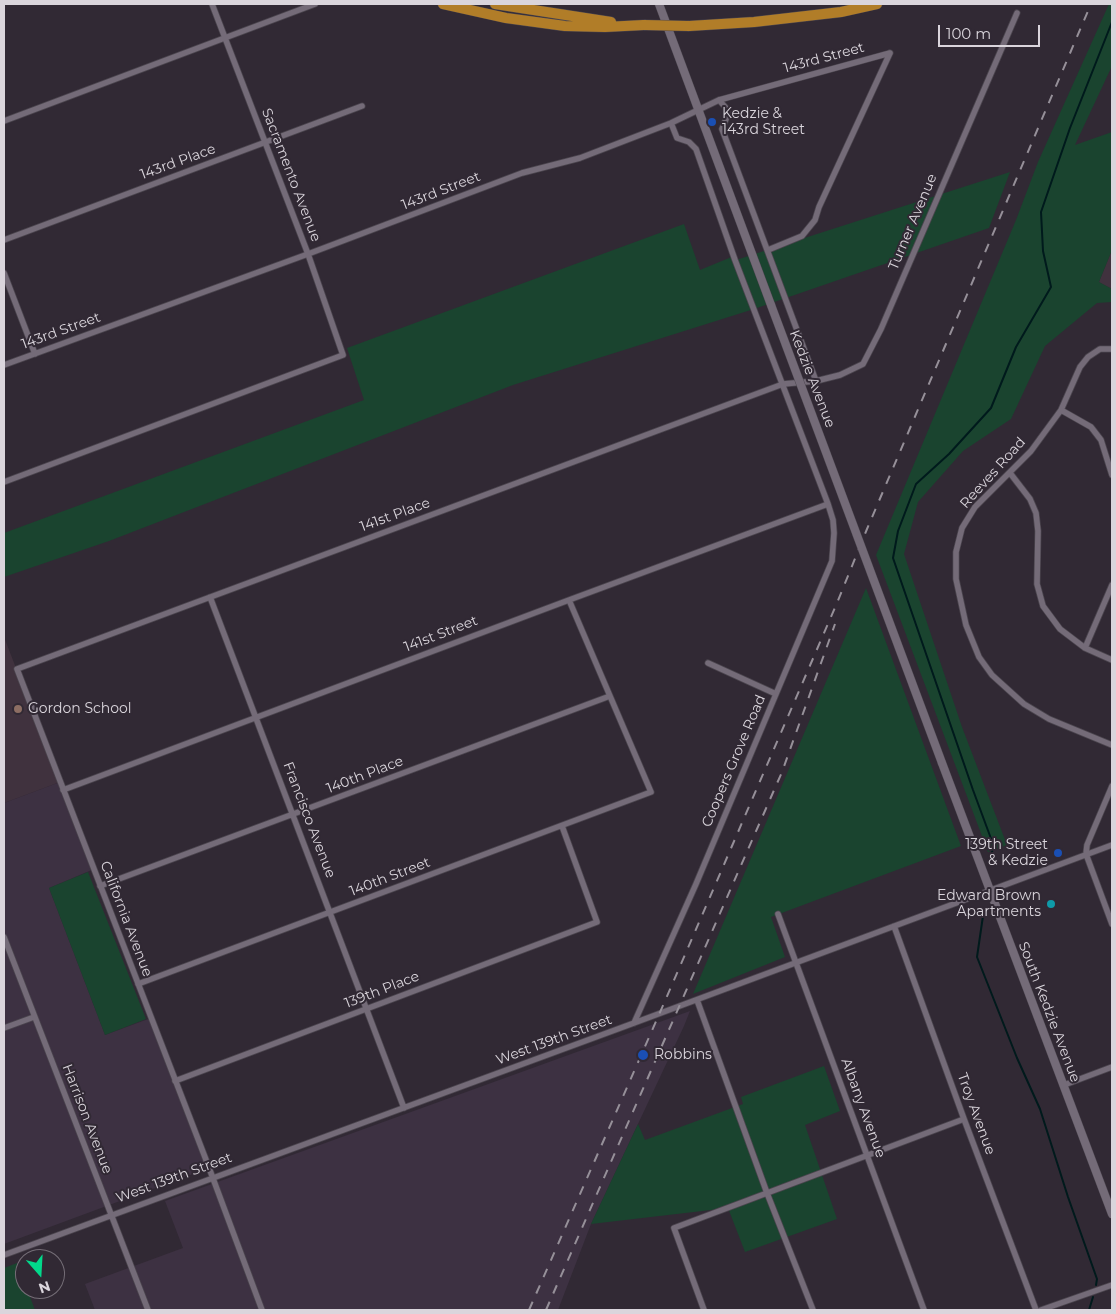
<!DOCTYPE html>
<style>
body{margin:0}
#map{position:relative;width:1116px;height:1314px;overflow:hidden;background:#312934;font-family:Montserrat,sans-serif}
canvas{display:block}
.frame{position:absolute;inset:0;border:5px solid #dad5dc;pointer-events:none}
.north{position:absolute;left:15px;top:1249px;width:50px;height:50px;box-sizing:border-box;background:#312934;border:1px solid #756e77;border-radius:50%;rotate:161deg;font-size:14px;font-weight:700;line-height:20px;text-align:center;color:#dad5dc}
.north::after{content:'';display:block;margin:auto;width:18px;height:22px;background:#02d98b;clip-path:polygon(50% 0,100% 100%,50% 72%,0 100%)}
.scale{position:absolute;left:938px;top:25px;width:102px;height:22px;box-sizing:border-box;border:2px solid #dad5dc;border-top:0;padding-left:6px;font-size:15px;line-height:18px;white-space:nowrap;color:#dad5dc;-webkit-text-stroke:4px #312934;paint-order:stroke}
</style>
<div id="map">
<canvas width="1116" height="1314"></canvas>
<div class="frame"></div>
<div class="north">N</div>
<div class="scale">100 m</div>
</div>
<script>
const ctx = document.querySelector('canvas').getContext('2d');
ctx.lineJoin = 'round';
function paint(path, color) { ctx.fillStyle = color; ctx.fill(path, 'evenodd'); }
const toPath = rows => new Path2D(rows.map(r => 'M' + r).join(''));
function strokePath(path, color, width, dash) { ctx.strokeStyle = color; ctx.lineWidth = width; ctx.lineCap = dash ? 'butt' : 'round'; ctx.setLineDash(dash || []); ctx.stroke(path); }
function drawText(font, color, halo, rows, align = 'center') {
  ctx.font = font + ' Montserrat,sans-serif'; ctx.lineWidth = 4; ctx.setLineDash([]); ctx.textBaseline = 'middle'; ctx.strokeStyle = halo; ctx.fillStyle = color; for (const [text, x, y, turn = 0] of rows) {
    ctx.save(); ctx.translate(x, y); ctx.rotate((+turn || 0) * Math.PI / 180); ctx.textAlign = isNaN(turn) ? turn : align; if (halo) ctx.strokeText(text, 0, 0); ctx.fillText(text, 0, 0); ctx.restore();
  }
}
paint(toPath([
 [60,782,94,869,49,888,105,1035,151,1018,209,1168,4,1244,4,803],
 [690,1011,684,1026,591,1224,558,1310,95,1310,85,1284,183,1248,165,1201]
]), '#3d3142');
paint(toPath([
 [1112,250,1112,289,1099,282],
 [4,637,60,782,4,803]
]), '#40323e');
paint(toPath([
 [1109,4,1112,4,1112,66,1075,145,1112,132,1112,250,1099,282,1112,289,1112,302,1097,303,1045,346,1011,419,963,451,918,502,904,554,962,727,1007,845,988,852,876,555,1016,220,1038,162],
 [1010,172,989,228,754,309,513,385,109,541,4,577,4,533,364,400,347,348,684,224,700,270,734,256,736,260],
 [866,588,961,846,771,917,785,957,693,994],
 [88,872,146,1019,105,1035,49,888],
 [824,1066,840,1111,805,1125,837,1219,745,1252,728,1208,591,1224,638,1124,645,1140,743,1104,741,1097],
 [17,1263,25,1285,25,1289,27,1289,35,1310,4,1310,4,1268]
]), '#1a442f');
strokePath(toPath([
 [991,862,993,844,973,790,893,558,898,531,916,484,949,454,991,408,1016,347,1051,287,1043,251,1041,212,1070,128,1112,22],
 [984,909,977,957,1017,1058,1040,1109,1068,1197,1097,1279,1096,1285],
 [1089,1310,1093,1297]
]), '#001a1c', 2);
const minor = toPath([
 [719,100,726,108,728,114,722,129,816,381],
 [4,121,315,4],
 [4,240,362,106],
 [768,250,802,236,815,220,819,207,890,53],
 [4,273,35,354],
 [1112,349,1100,349,1088,357,1080,367,1061,410,1031,451,975,507,962,528,956,552,956,579,966,625,979,657,992,675,1024,704,1049,719,1112,745],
 [4,365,308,254,522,173,580,158,671,123,719,100,890,53],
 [1061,410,1091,427,1101,440,1112,475],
 [1010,473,1030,499,1036,513,1038,531,1037,584,1043,606,1060,629,1085,648,1112,660],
 [4,482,343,355,308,254,212,4],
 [210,597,404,1108],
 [1085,648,1112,585],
 [708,663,776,694],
 [1112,786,1087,845,1086,854,1112,924],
 [63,790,569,600,828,504],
 [100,886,610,696],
 [778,914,924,1310],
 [894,926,964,1119,1036,1310],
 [4,937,148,1310],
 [138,984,651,792,569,600],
 [697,1000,767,1193,813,1310],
 [634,1023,696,884,832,561,834,533,833,520,828,504,735,260,696,149,689,142,677,138,671,123],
 [4,1028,34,1017],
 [175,1081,597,922,562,826],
 [1064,1085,1112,1067],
 [4,1255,634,1023,1112,845],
 [262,1310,208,1165,17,669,783,384,816,381,840,375,863,364,881,329,1017,13],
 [704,1310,674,1228,964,1119],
 [1041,1310,1112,1285]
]);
const secondary = toPath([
 [659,4,771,305],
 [942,763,1112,1214]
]);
const motorway = toPath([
 [443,4,506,18,565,26,605,27,644,25],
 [495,4,611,22],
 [689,26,754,22,841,12,877,4]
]);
strokePath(minor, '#4b454e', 7);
strokePath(secondary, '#4b454e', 9);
strokePath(motorway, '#4b454e', 11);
strokePath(minor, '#746b78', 5.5);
strokePath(secondary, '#746b78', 8);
strokePath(motorway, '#b17d28', 10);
strokePath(toPath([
 [529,1310,665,1001,837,603,867,529,1091,4],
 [546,1310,782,772,835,624]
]), '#969099', 2, [9, 9]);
const secondaryBridge = toPath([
 [771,305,942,763]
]);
const motorwayBridge = toPath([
 [644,25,689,26]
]);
strokePath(secondaryBridge, '#4b454e', 9, []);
strokePath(motorwayBridge, '#4b454e', 11, []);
strokePath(secondaryBridge, '#746b78', 8);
strokePath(motorwayBridge, '#b17d28', 10);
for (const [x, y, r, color] of [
 [712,122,5,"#1a4fb4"],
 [18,709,5,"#8d6e63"],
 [1058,853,5,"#1a4fb4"],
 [1051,904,5,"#0f9aa8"],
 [643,1055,6,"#1a4fb4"]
]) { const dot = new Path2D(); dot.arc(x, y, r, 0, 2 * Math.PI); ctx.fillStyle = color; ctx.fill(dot); strokePath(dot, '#312934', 2); }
drawText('14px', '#dad5dc', '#312934', [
 ["143rd Street",824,58,-15],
 ["143rd Place",178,162,-20],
 ["Sacramento Avenue",291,175,69],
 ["143rd Street",441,191,-21],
 ["Turner Avenue",913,222,-67],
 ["143rd Street",61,331,-20],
 ["Kedzie Avenue",812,379,69],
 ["Reeves Road",993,473,-48],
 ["141st Place",395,515,-20],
 ["141st Street",441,634,-21],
 ["Coopers Grove Road",734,761,-67],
 ["140th Place",365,775,-21],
 ["Francisco Avenue",309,820,69],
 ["140th Street",390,877,-21],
 ["California Avenue",126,919,69],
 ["139th Place",382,990,-21],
 ["South Kedzie Avenue",1049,1012,69],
 ["West 139th Street",554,1040,-20],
 ["Albany Avenue",863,1108,70],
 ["Troy Avenue",976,1114,70],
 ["Harrison Avenue",87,1119,69],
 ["West 139th Street",174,1178,-20]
]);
drawText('14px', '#dad5dc', '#312934', [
 ["Kedzie &",722,114],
 ["143rd Street",722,130],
 ["Gordon School",28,709],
 ["139th Street",1048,845,"right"],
 ["& Kedzie",1048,861,"right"],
 ["Edward Brown",1041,896,"right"],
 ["Apartments",1041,912,"right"],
 ["Robbins",654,1055]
], 'left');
</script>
